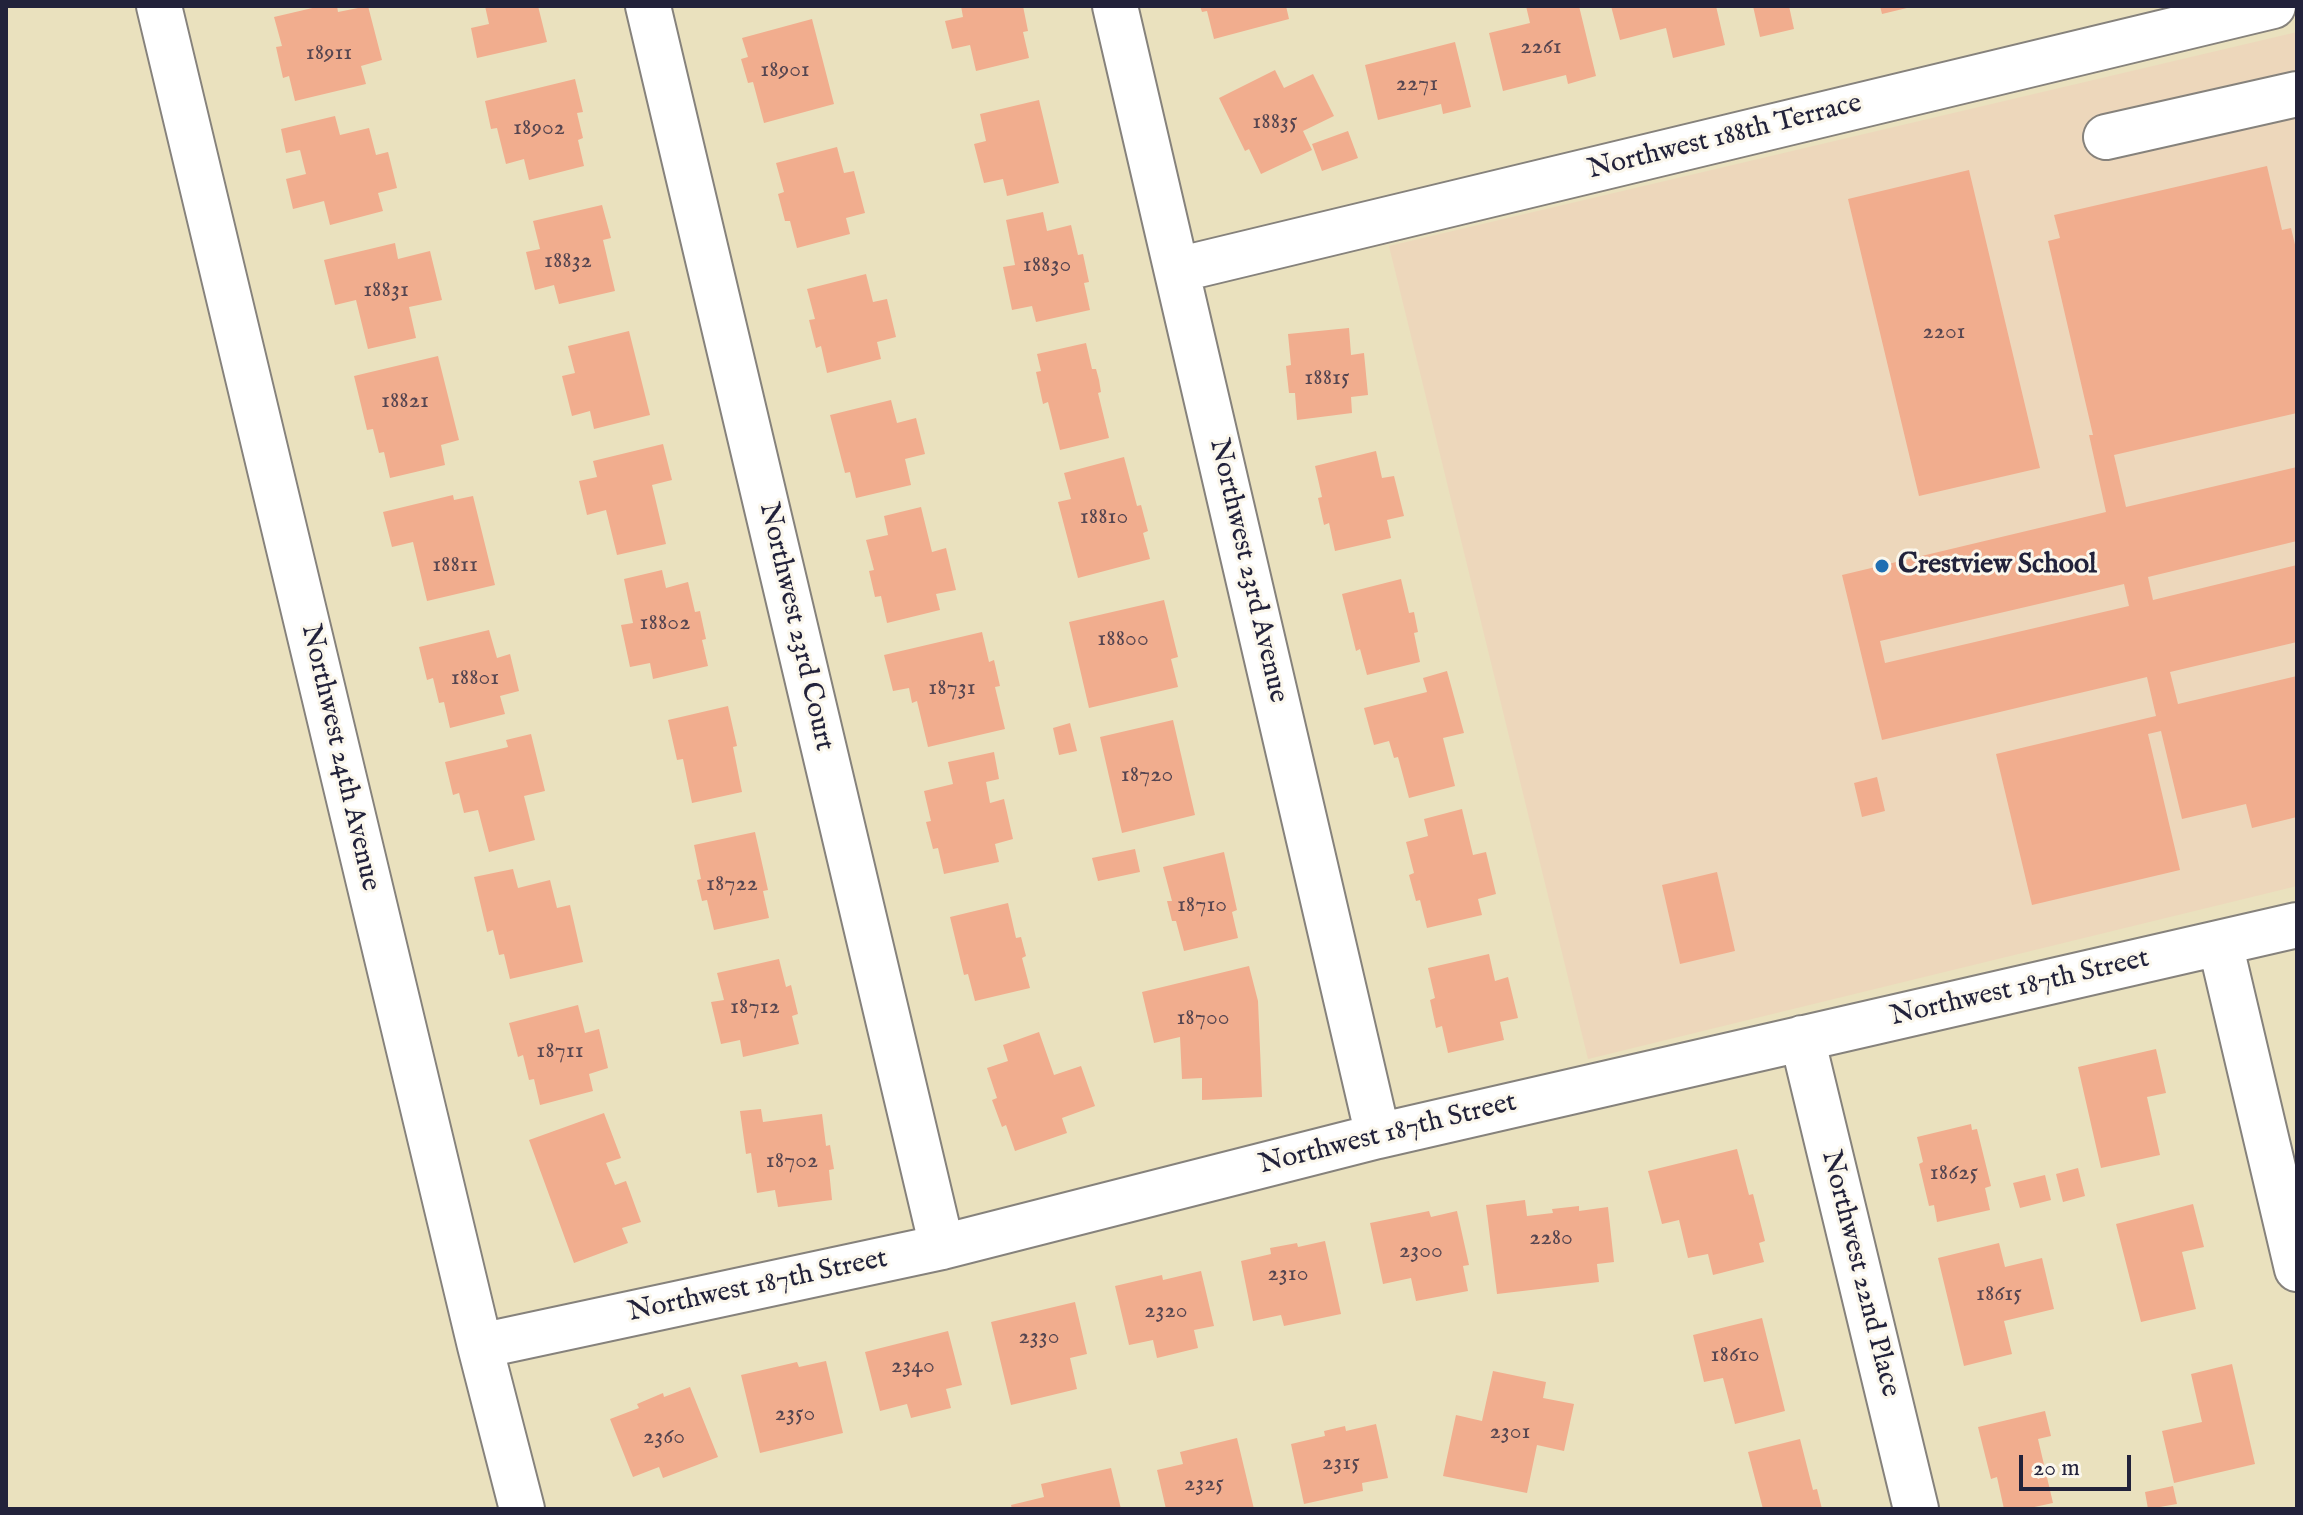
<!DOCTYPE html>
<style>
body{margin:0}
#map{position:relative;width:2303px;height:1515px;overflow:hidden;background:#eae1be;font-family:"IM FELL English",serif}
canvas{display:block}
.frame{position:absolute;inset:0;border:8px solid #22223b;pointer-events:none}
.scale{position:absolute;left:2019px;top:1455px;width:112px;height:36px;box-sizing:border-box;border:4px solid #22223b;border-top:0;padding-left:10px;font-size:24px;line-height:28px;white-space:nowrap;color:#22223b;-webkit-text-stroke:6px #fbf7ec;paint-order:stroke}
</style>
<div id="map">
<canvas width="2303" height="1515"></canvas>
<div class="frame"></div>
<div class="scale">20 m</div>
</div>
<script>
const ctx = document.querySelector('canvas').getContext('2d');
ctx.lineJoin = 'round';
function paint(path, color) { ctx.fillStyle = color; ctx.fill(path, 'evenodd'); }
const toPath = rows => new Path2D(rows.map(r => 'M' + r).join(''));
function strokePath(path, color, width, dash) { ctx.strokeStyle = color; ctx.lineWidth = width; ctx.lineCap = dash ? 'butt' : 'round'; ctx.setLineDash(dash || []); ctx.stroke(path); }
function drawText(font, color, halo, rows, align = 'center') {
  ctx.font = font + ' "IM FELL English",serif'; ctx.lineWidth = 6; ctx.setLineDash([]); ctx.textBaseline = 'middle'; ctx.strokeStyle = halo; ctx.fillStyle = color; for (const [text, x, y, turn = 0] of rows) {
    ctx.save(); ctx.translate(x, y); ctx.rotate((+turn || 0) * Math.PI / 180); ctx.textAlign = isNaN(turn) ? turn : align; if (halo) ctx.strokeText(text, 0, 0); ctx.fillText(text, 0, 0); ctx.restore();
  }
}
paint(toPath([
 [2297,32,2297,886,1588,1059,1389,246]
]), '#edd7bb');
paint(toPath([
 [321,6,337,6,338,12,368,6,382,60,361,66,366,84,295,101,289,76,283,78,276,47,282,46,274,17],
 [485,6,538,6,547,42,477,58,471,28,489,24],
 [961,6,1023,6,1028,31,1023,32,1029,58,976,71,970,45,952,49,945,21,963,17],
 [1200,6,1286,6,1289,19,1214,39,1207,11,1202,12],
 [1526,6,1579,6,1596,76,1568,84,1566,75,1503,91,1489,33,1530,23],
 [1611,6,1716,6,1725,45,1673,58,1666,28,1620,40],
 [1753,6,1789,6,1794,29,1760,37],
 [1880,6,1911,6,1911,7,1882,14],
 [812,19,834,104,764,123,753,82,748,83,741,59,748,57,742,38],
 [1455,42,1471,107,1443,114,1441,104,1378,120,1365,65],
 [1275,70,1284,88,1313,74,1334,116,1303,131,1312,150,1261,174,1249,149,1245,151,1219,98],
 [575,79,583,112,577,113,583,138,578,140,584,166,529,180,524,159,506,164,497,128,491,129,485,101],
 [1039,100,1059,183,1007,196,1003,179,984,183,974,144,986,141,980,114],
 [335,116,340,135,369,128,376,155,388,152,397,188,378,193,383,211,330,225,324,201,293,209,286,179,306,174,300,150,286,153,281,129],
 [1348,131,1358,158,1322,171,1312,144],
 [837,147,844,173,854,171,865,213,846,218,850,234,797,248,790,221,785,221,778,194,784,192,776,163],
 [2267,166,2282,230,2291,228,2297,253,2297,413,2114,455,2126,507,2297,467,2297,541,2148,577,2153,600,2297,565,2297,642,2170,672,2178,704,2297,676,2297,817,2252,828,2246,804,2182,819,2161,731,2148,734,2180,870,2032,905,1996,754,2156,716,2147,677,1882,740,1842,575,2106,512,2089,435,2093,435,2048,241,2060,238,2054,215],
 [2124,584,2129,606,1885,663,1880,641],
 [1969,170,2040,468,1919,496,1848,199],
 [602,205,611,238,603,240,615,291,559,304,554,285,535,290,526,252,540,249,533,221],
 [1043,212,1047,231,1071,225,1078,255,1083,254,1089,282,1084,283,1090,310,1036,322,1032,306,1012,310,1003,267,1015,265,1006,220],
 [395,243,398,259,430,251,442,300,409,307,416,338,368,349,356,300,335,305,324,260],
 [866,274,873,302,887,299,896,337,877,342,881,359,827,373,821,346,816,348,809,320,815,319,807,289],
 [1349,328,1351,355,1364,353,1368,395,1351,397,1352,413,1297,420,1295,393,1289,393,1286,366,1291,365,1288,334],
 [629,331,650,415,594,429,590,411,572,416,562,376,575,373,568,346],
 [1086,343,1092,369,1096,369,1099,380,1101,392,1098,393,1109,438,1060,450,1048,402,1043,404,1036,372,1041,371,1037,354],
 [438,356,459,440,441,445,445,465,390,478,384,452,379,453,373,429,367,430,354,376],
 [891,400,897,423,916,418,925,454,905,459,911,485,856,498,850,472,845,473,830,415],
 [663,444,672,480,652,485,666,544,617,555,606,510,587,515,579,481,597,477,593,461],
 [1376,451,1382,478,1394,476,1404,516,1387,520,1391,538,1335,551,1329,523,1324,525,1318,498,1322,497,1315,466],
 [1124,457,1137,506,1141,505,1148,531,1143,533,1150,559,1078,578,1058,502,1071,499,1064,473],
 [453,495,454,500,473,496,495,585,427,601,413,542,392,547,383,512],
 [921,507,932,552,946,548,956,590,936,594,940,610,887,623,881,596,875,597,869,571,874,570,866,540,888,535,884,516],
 [662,570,666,588,688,582,695,612,700,611,706,639,702,640,708,666,653,679,650,663,630,667,621,625,633,623,624,579],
 [1401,579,1409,613,1414,612,1418,632,1414,633,1420,662,1367,675,1360,649,1356,651,1342,594],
 [1164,600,1178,657,1171,659,1178,687,1089,708,1069,622],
 [489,630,497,658,510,654,519,691,500,696,505,714,450,728,444,702,439,703,433,678,427,680,419,647],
 [982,632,989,662,994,660,1000,686,995,687,1005,729,928,747,917,701,912,703,909,688,893,691,884,655],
 [1447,671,1464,733,1443,738,1455,786,1409,798,1398,757,1394,758,1389,741,1374,745,1364,708,1427,692,1423,678],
 [728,706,737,746,733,747,742,792,692,803,683,759,677,760,668,720],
 [1173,720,1195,815,1122,833,1100,737],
 [1070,723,1077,751,1059,755,1053,728],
 [531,734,545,791,524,796,535,840,489,852,478,810,464,813,459,793,453,795,445,762,508,747,506,740],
 [994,752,999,779,986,782,990,803,1004,799,1013,839,995,844,999,862,944,874,938,848,933,849,926,822,931,821,924,791,953,784,948,762],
 [1877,777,1885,811,1862,817,1854,783],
 [1462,809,1473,855,1486,852,1496,894,1478,899,1482,915,1427,928,1420,900,1416,901,1409,875,1414,873,1406,842,1428,836,1424,819],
 [755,832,768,890,763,891,769,918,714,930,707,900,702,901,697,880,701,879,694,845],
 [1135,849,1140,872,1098,881,1092,858],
 [1224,852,1237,910,1232,912,1238,938,1184,951,1176,921,1172,921,1167,901,1172,901,1163,867],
 [513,869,518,888,550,880,557,908,570,905,583,962,510,979,504,954,499,955,493,930,487,932,474,877],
 [1717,872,1735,951,1680,964,1662,885],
 [1008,903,1016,938,1021,937,1026,956,1022,958,1030,988,975,1001,968,974,964,975,950,917],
 [1489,954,1495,981,1508,977,1518,1018,1500,1022,1504,1040,1448,1053,1442,1026,1436,1028,1430,1000,1435,998,1428,968],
 [779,959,786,987,791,985,798,1014,792,1016,799,1044,743,1057,740,1040,721,1044,711,1002,724,1000,717,973],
 [1249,966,1258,1001,1262,1097,1202,1100,1202,1078,1182,1079,1180,1037,1154,1043,1142,992],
 [578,1005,585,1033,599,1029,608,1068,589,1074,593,1091,540,1105,534,1079,529,1080,523,1055,518,1057,509,1023],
 [1039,1032,1054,1075,1081,1066,1095,1106,1062,1118,1067,1133,1015,1151,1006,1125,1002,1127,992,1100,997,1098,987,1068,1008,1061,1003,1045],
 [2156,1049,2166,1093,2147,1097,2160,1155,2101,1168,2078,1067],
 [761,1109,763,1122,822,1114,826,1146,830,1145,834,1169,829,1170,832,1200,778,1207,775,1190,757,1193,751,1153,746,1154,740,1111],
 [604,1113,621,1158,606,1163,615,1185,626,1181,641,1222,622,1228,628,1243,574,1263,529,1140],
 [1971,1124,1972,1130,1977,1129,1991,1186,1985,1188,1990,1210,1937,1222,1934,1205,1929,1206,1919,1164,1923,1162,1917,1137],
 [1737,1149,1749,1195,1753,1194,1765,1241,1759,1243,1764,1262,1713,1275,1708,1254,1688,1258,1679,1220,1662,1224,1648,1171],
 [2078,1168,2085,1196,2063,1202,2056,1174],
 [2045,1175,2051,1200,2020,1208,2013,1183],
 [1525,1200,1527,1216,1553,1213,1552,1209,1579,1206,1579,1211,1608,1207,1614,1262,1597,1264,1599,1282,1497,1294,1486,1205],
 [2193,1204,2204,1247,2182,1252,2196,1309,2141,1322,2116,1224],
 [1429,1211,1431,1217,1457,1211,1469,1265,1463,1266,1468,1291,1416,1301,1411,1278,1383,1284,1370,1223],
 [1325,1241,1341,1314,1284,1326,1281,1315,1253,1321,1241,1261,1271,1254,1270,1248,1297,1243,1298,1247],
 [1999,1243,2005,1267,2042,1258,2054,1309,2004,1321,2012,1354,1964,1366,1938,1258],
 [1201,1271,1214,1326,1194,1330,1198,1348,1157,1358,1153,1340,1129,1345,1115,1286,1162,1275,1163,1280],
 [1075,1302,1087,1354,1070,1358,1077,1389,1011,1405,991,1322],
 [1762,1318,1785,1411,1735,1424,1723,1378,1704,1382,1693,1335],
 [948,1331,962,1385,946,1389,951,1408,911,1418,907,1404,880,1411,865,1352],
 [826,1361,843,1433,760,1453,741,1375,797,1362,799,1367],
 [2232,1364,2255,1464,2174,1483,2162,1431,2202,1422,2191,1374],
 [1493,1371,1546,1382,1543,1398,1574,1404,1564,1451,1537,1445,1527,1493,1443,1476,1456,1415,1482,1421],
 [690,1387,718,1457,663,1478,659,1467,633,1477,610,1419,639,1408,637,1404,663,1393,664,1397],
 [2045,1411,2051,1436,2038,1439,2053,1503,2025,1509,2004,1509,1997,1477,1991,1479,1978,1427],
 [1376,1424,1388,1478,1362,1483,1363,1491,1304,1504,1291,1444,1325,1436,1324,1431,1345,1426,1346,1431],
 [1237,1438,1254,1509,1166,1509,1157,1470,1183,1464,1180,1452],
 [1800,1439,1813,1490,1817,1489,1822,1509,1763,1509,1748,1452],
 [1111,1468,1121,1509,1012,1509,1011,1505,1044,1497,1041,1484],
 [2173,1486,2177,1504,2148,1509,2145,1492]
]), '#f1ad8e');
const minor = toPath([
 [159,6,480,1346,522,1509],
 [648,6,942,1247],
 [1115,6,1378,1136],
 [2106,137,2297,94],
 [1177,270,2273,6],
 [2220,943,2297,1269],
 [1802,1038,1916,1509],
 [480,1346,942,1247,1378,1136,2297,925]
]);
strokePath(minor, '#86827c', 48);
strokePath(minor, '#fff', 44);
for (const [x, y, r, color] of [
 [1882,566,8,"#1f6fb2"]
]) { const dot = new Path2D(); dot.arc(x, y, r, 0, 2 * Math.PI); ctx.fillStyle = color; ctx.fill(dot); strokePath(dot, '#fbf7ec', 3); }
drawText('24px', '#564550', null, [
 ["2261",1541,48],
 ["18911",329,54],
 ["18901",785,71],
 ["2271",1417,85],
 ["18835",1275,123],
 ["18902",539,129],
 ["18832",568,262],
 ["18830",1047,266],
 ["18831",386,291],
 ["2201",1944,333],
 ["18815",1327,379],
 ["18821",405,402],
 ["18810",1104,518],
 ["18811",455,566],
 ["18802",665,624],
 ["18800",1123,640],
 ["18801",475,679],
 ["18731",952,689],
 ["18720",1147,776],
 ["18722",732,885],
 ["18710",1202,906],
 ["18712",755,1008],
 ["18700",1203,1019],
 ["18711",560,1052],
 ["18702",792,1162],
 ["18625",1954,1174],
 ["2280",1551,1239],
 ["2300",1421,1252],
 ["2310",1288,1275],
 ["18615",1999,1295],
 ["2320",1166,1312],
 ["2330",1039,1338],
 ["18610",1735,1356],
 ["2340",913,1367],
 ["2350",795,1415],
 ["2301",1510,1433],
 ["2360",664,1438],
 ["2315",1341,1464],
 ["2325",1204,1485]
]);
drawText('28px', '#22223b', '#fbf7ec', [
 ["Northwest 188th Terrace",1725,138,-14],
 ["Northwest 23rd Avenue",1247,571,77],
 ["Northwest 23rd Court",795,627,77],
 ["Northwest 24th Avenue",339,758,77],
 ["Northwest 187th Street",2020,989,-13],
 ["Northwest 187th Street",1388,1135,-14],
 ["Northwest 22nd Place",1859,1274,76],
 ["Northwest 187th Street",758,1287,-12]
]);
drawText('bold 28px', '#22223b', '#fbf7ec', [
 ["Crestview School",1898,566]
], 'left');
</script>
